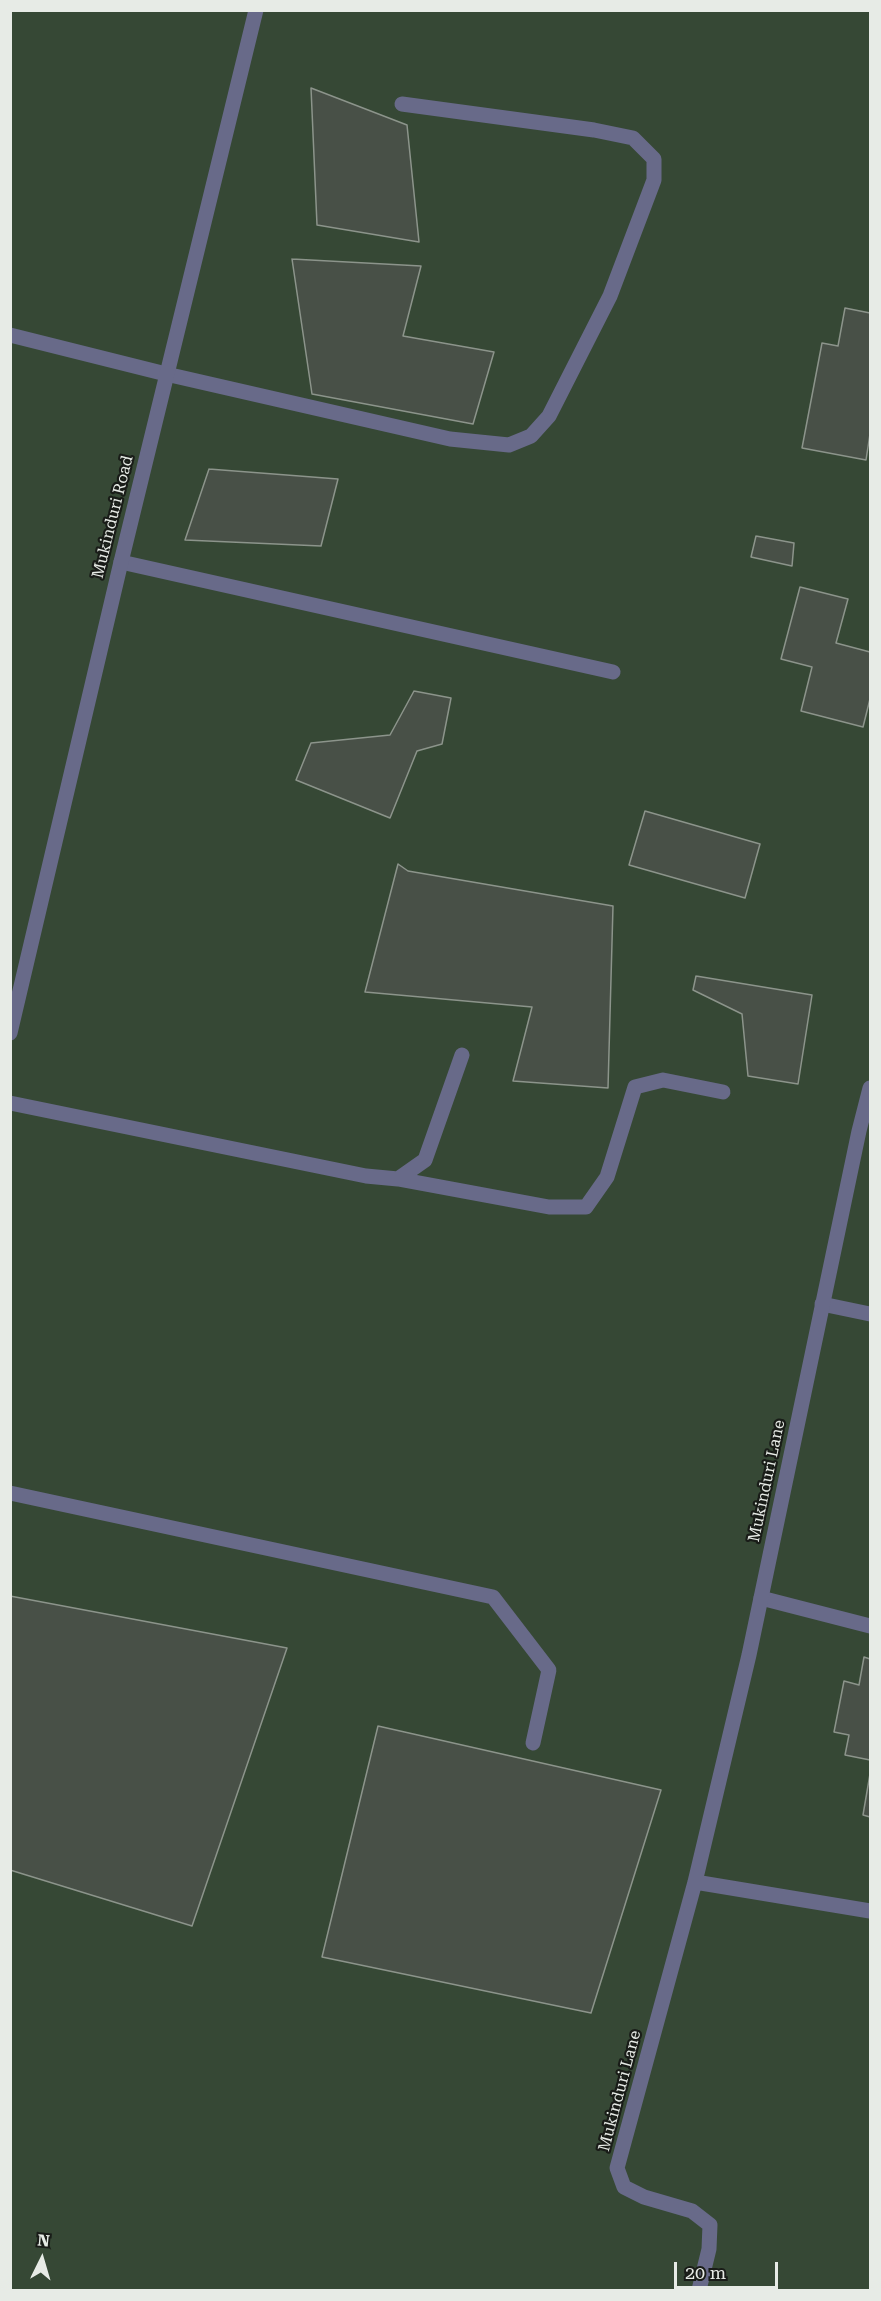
<!DOCTYPE html>
<style>
body{margin:0}
#map{position:relative;width:881px;height:2301px;overflow:hidden;background:#2e352e;font-family:"Roboto Serif",serif}
canvas{display:block}
.frame{position:absolute;inset:0;border:12px solid #e7ebe6;pointer-events:none}
.north{position:absolute;left:12px;top:2229px;width:60px;height:60px;-webkit-text-stroke:4px #191c18;paint-order:stroke;rotate:5deg;font-size:16px;font-weight:700;line-height:24px;text-align:center;color:#e7ebe6}
.north::after{content:'';display:block;margin:auto;width:21px;height:27px;background:#e7ebe6;clip-path:polygon(50% 0,100% 100%,50% 72%,0 100%)}
.scale{position:absolute;left:674px;top:2262px;width:104px;height:27px;box-sizing:border-box;border:3px solid #e7ebe6;border-top:0;padding-left:8px;font-size:18px;line-height:21px;white-space:nowrap;color:#e7ebe6;-webkit-text-stroke:4px #191c18;paint-order:stroke}
</style>
<div id="map">
<canvas width="881" height="2301"></canvas>
<div class="frame"></div>
<div class="north">N</div>
<div class="scale">20 m</div>
</div>
<script>
const ctx = document.querySelector('canvas').getContext('2d');
ctx.lineJoin = 'round';
function paint(path, color) { ctx.fillStyle = color; ctx.fill(path, 'evenodd'); }
const toPath = rows => new Path2D(rows.map(r => 'M' + r).join(''));
function strokePath(path, color, width, dash) { ctx.strokeStyle = color; ctx.lineWidth = width; ctx.lineCap = dash ? 'butt' : 'round'; ctx.setLineDash(dash || []); ctx.stroke(path); }
function drawText(font, color, halo, rows, align = 'center') {
  ctx.font = font + ' "Roboto Serif",serif'; ctx.lineWidth = 4.5; ctx.setLineDash([]); ctx.textBaseline = 'middle'; ctx.strokeStyle = halo; ctx.fillStyle = color; for (const [text, x, y, turn = 0] of rows) {
    ctx.save(); ctx.translate(x, y); ctx.rotate((+turn || 0) * Math.PI / 180); ctx.textAlign = isNaN(turn) ? turn : align; if (halo) ctx.strokeText(text, 0, 0); ctx.fillText(text, 0, 0); ctx.restore();
  }
}
paint(toPath([
 [11,11,870,11,870,2290,11,2290]
]), '#364835');
const building = toPath([
 [311,88,407,125,419,242,317,225,311,88],
 [292,259,421,266,403,336,494,352,473,424,312,394,292,259],
 [845,308,870,313,870,434,866,460,802,448,822,343,838,346,845,308],
 [209,469,338,479,321,546,185,540,209,469],
 [756,536,794,543,792,566,751,557,756,536],
 [800,587,848,599,836,643,870,652,870,699,863,727,801,711,812,667,781,659,800,587],
 [414,691,451,698,442,744,417,751,390,818,296,780,311,743,390,735,414,691],
 [645,811,760,844,745,898,629,865,645,811],
 [398,864,408,871,613,906,608,1088,513,1081,532,1007,365,992,398,864],
 [696,976,812,995,798,1084,748,1076,742,1014,693,990,696,976],
 [10,1596,287,1648,192,1926,10,1870,10,1596],
 [864,1657,870,1659,870,1760,845,1755,849,1735,834,1732,844,1681,859,1685,864,1657],
 [378,1726,661,1790,591,2013,322,1957,378,1726],
 [870,1774,870,1817,863,1815,870,1774]
]);
paint(building, '#485047');
strokePath(building, '#8c948b', 1.5);
strokePath(toPath([
 [10,335,166,374,450,439,509,445,531,436,549,416,610,296,654,180,654,159,633,138,594,130,402,104],
 [121,562,613,672],
 [10,1103,366,1176,398,1179,425,1160,462,1055],
 [398,1179,549,1207,586,1207,607,1177,635,1087,663,1080,723,1092],
 [822,1304,870,1314],
 [761,1598,870,1626]
]), '#686a89', 15);
strokePath(toPath([
 [10,1033,121,562,256,10],
 [10,1493,493,1597,549,1670,533,1743],
 [695,1882,870,1911],
 [699,2290,709,2249,710,2225,692,2211,644,2197,624,2187,617,2168,695,1882,749,1655,859,1131,870,1088]
]), '#686a89', 15);
drawText('16px', '#e7ebe6', '#191c18', [
 ["Mukinduri Road",113,517,-76],
 ["Mukinduri Lane",767,1481,-78],
 ["Mukinduri Lane",620,2091,-75]
]);
</script>
